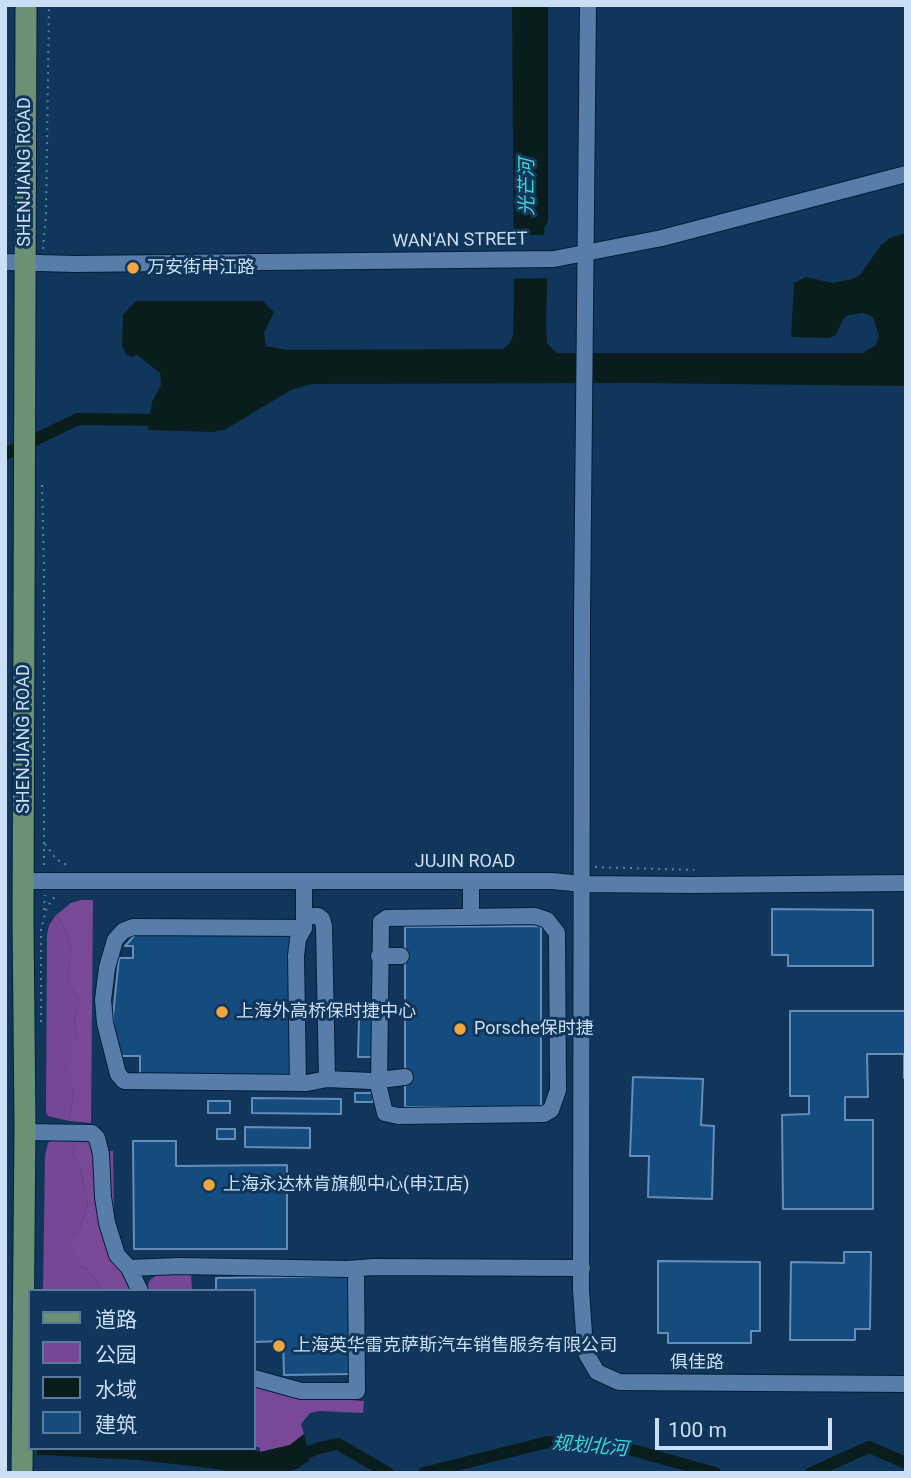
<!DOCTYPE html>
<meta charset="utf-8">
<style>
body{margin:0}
#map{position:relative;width:911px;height:1478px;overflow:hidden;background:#11365b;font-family:Roboto,"Noto Sans SC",sans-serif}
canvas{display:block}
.frame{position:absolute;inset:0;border:7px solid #cadff6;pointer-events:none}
.legend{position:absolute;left:28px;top:1289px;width:228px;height:161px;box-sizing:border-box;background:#11365b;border:2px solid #5b7a99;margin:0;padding:9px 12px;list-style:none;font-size:21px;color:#cadff6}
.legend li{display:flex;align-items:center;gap:14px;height:35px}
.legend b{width:35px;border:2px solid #5b7a99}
.scale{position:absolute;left:655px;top:1418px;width:177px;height:32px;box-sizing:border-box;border:4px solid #cadff6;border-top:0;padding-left:9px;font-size:21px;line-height:24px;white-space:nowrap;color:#cadff6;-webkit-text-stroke:5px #11365b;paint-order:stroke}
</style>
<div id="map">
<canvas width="911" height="1478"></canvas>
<div class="frame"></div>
<ul class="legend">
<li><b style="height:9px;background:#6a9173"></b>道路</li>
<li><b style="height:19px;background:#764794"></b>公园</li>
<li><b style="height:19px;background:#091d1c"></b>水域</li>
<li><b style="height:19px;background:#144c80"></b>建筑</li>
</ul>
<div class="scale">100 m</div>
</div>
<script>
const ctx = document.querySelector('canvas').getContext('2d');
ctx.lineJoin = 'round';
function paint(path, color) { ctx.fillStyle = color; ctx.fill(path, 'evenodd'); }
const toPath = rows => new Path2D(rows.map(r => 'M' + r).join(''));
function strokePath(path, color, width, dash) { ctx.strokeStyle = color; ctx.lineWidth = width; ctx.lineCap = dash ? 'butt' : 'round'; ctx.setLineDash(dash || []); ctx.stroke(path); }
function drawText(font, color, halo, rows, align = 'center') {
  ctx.font = font + ' Roboto,"Noto Sans SC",sans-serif'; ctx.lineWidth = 6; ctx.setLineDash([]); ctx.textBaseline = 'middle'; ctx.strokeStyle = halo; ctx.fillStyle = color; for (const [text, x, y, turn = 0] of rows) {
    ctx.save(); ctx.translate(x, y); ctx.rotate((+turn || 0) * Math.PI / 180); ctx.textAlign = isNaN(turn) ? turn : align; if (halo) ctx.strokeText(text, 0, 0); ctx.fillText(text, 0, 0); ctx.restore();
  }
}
paint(toPath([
 [56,915,65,928,71,945,68,983,79,999,79,1009,75,1017,77,1038,74,1090,69,1121,48,1116,46,1112,47,935,49,925],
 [54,1138,92,1139,93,1145,72,1150,80,1166,88,1204,80,1228,74,1235,80,1265,88,1270,104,1291,43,1291,45,1156,48,1143],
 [107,1151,113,1151,114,1212,121,1251,112,1219],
 [161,1272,191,1272,192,1291,146,1291,150,1280]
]), '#764794');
paint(toPath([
 [81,900,93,900,91,1123,69,1121,74,1090,74,1079,69,1073,70,1045,77,1038,75,1017,79,1009,79,999,68,983,71,945,65,928,56,915,71,903],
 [84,1143,93,1145,99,1197,135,1291,104,1291,88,1270,80,1265,74,1249,74,1235,80,1228,88,1204,80,1166,72,1150,76,1145],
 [254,1386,289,1396,364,1401,363,1413,319,1411,310,1413,301,1424,304,1434,290,1445,260,1452,260,1448,254,1446]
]), '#794897');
paint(toPath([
 [512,5,548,5,548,218,547,224,544,227,547,281,546,325,547,343,552,349,558,353,863,353,876,345,879,336,873,317,864,313,848,315,843,319,836,335,829,338,791,337,794,283,806,277,833,283,852,279,860,275,881,245,890,238,906,233,906,386,635,383,311,384,291,390,226,429,213,432,148,430,152,402,161,385,160,373,136,354,133,358,127,355,122,346,123,315,136,301,263,301,274,312,264,333,266,346,286,350,503,349,509,344,513,336,514,292],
 [5,1432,30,1448,245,1448,260,1452,290,1445,304,1434,310,1460,297,1469,282,1473,234,1473,218,1469,138,1460,44,1455,5,1456]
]), '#091d1c');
paint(toPath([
 [510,235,549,235,550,278,510,279],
 [5,1429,30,1429,30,1448,37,1448,37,1459,5,1460]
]), '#11365b');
strokePath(toPath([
 [5,454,78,419,165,420],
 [293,1458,319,1448,338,1444,388,1473],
 [424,1473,548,1442,625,1448,715,1473],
 [811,1473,869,1447,906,1463]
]), '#091d1c', 12);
const building = toPath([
 [772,909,873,910,873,966,788,966,788,955,772,955,772,909],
 [541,926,541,1107,405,1107,405,927,541,926],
 [291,934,294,1080,140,1081,140,1056,119,1056,114,1037,113,1015,119,958,133,958,133,946,125,946,135,935,291,934],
 [790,1011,906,1011,906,1078,904,1078,904,1054,867,1054,868,1097,845,1097,845,1120,873,1120,873,1209,783,1209,782,1115,809,1114,809,1096,790,1096,790,1011],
 [359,1018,374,1018,374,1057,358,1057,359,1018],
 [633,1077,703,1079,701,1125,714,1126,712,1199,648,1197,649,1156,630,1156,633,1077],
 [355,1093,373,1093,373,1102,355,1102,355,1093],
 [252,1098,341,1099,341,1114,252,1113,252,1098],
 [208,1101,230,1101,230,1113,208,1113,208,1101],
 [245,1127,310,1128,310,1148,245,1147,245,1127],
 [217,1129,235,1129,235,1139,217,1139,217,1129],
 [133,1141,176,1141,176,1166,287,1165,287,1249,134,1249,133,1141],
 [844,1252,871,1252,870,1329,855,1329,855,1340,790,1340,791,1262,844,1263,844,1252],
 [658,1261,760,1262,760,1331,751,1331,751,1343,668,1343,668,1333,658,1333,658,1261],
 [350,1276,351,1374,284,1375,283,1341,254,1342,254,1291,216,1291,216,1278,350,1276]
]);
paint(building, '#144c80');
strokePath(building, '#658db7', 2);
const minor = toPath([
 [588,5,582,614,581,1290,585,1348,587,1355,597,1372,619,1382,906,1384],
 [5,262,74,264,554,259,662,238,906,174],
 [23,881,552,881,583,884,691,885,906,883],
 [304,881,304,928,133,927,123,931,115,940,107,968,103,1000,105,1023,118,1074,124,1081,307,1083,327,1079,371,1081,405,1077],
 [471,888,471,917],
 [304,916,318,916,322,919,324,926,327,1079],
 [535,916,547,920,557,933,558,1090,551,1110,544,1114,398,1116,385,1113,379,1088,381,922,387,918,535,916],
 [379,956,401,956],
 [298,1083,296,956,298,939,304,928],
 [25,1132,92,1133,97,1138,101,1154,103,1197,107,1223,117,1255,129,1268,180,1266,348,1269,373,1267,582,1268],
 [129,1268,140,1291],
 [254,1378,301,1391,357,1391,356,1269]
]);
const major = toPath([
 [22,1473,25,1125,23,921,26,5]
]);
strokePath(minor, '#021d38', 18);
strokePath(major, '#021d38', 23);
strokePath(toPath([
 [43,249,46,214,49,5],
 [42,485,44,570,44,868],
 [45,844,56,859,68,866],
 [595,867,694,870],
 [44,910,45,895],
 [41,1022,41,929,47,907,56,895]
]), '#5e7c9c', 2, [2, 5]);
strokePath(minor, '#577ea8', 16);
strokePath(major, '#6a9173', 21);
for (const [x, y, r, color] of [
 [133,268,7,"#f0a63f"],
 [222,1012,7,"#f0a63f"],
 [460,1029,7,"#f0a63f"],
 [209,1185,7,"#f0a63f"],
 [279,1346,7,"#f0a63f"]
]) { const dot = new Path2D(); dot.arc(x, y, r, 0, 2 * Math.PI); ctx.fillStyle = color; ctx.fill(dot); strokePath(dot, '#11365b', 2.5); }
drawText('18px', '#cadff6', '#11365b', [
 ["SHENJIANG ROAD",25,172,-90],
 ["WAN'AN STREET",460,241,-1],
 ["SHENJIANG ROAD",24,739,-90],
 ["JUJIN ROAD",465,862],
 ["俱佳路",697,1363]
]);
drawText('18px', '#cadff6', '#11365b', [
 ["万安街申江路",147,268],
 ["上海外高桥保时捷中心",236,1012],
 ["Porsche保时捷",474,1029],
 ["上海永达林肯旗舰中心(申江店)",223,1185],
 ["上海英华雷克萨斯汽车销售服务有限公司",293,1346]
], 'left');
drawText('italic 19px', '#37dad3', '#11365b', [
 ["光芒河",528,187,-90],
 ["规划北河",590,1447,5]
]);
</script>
